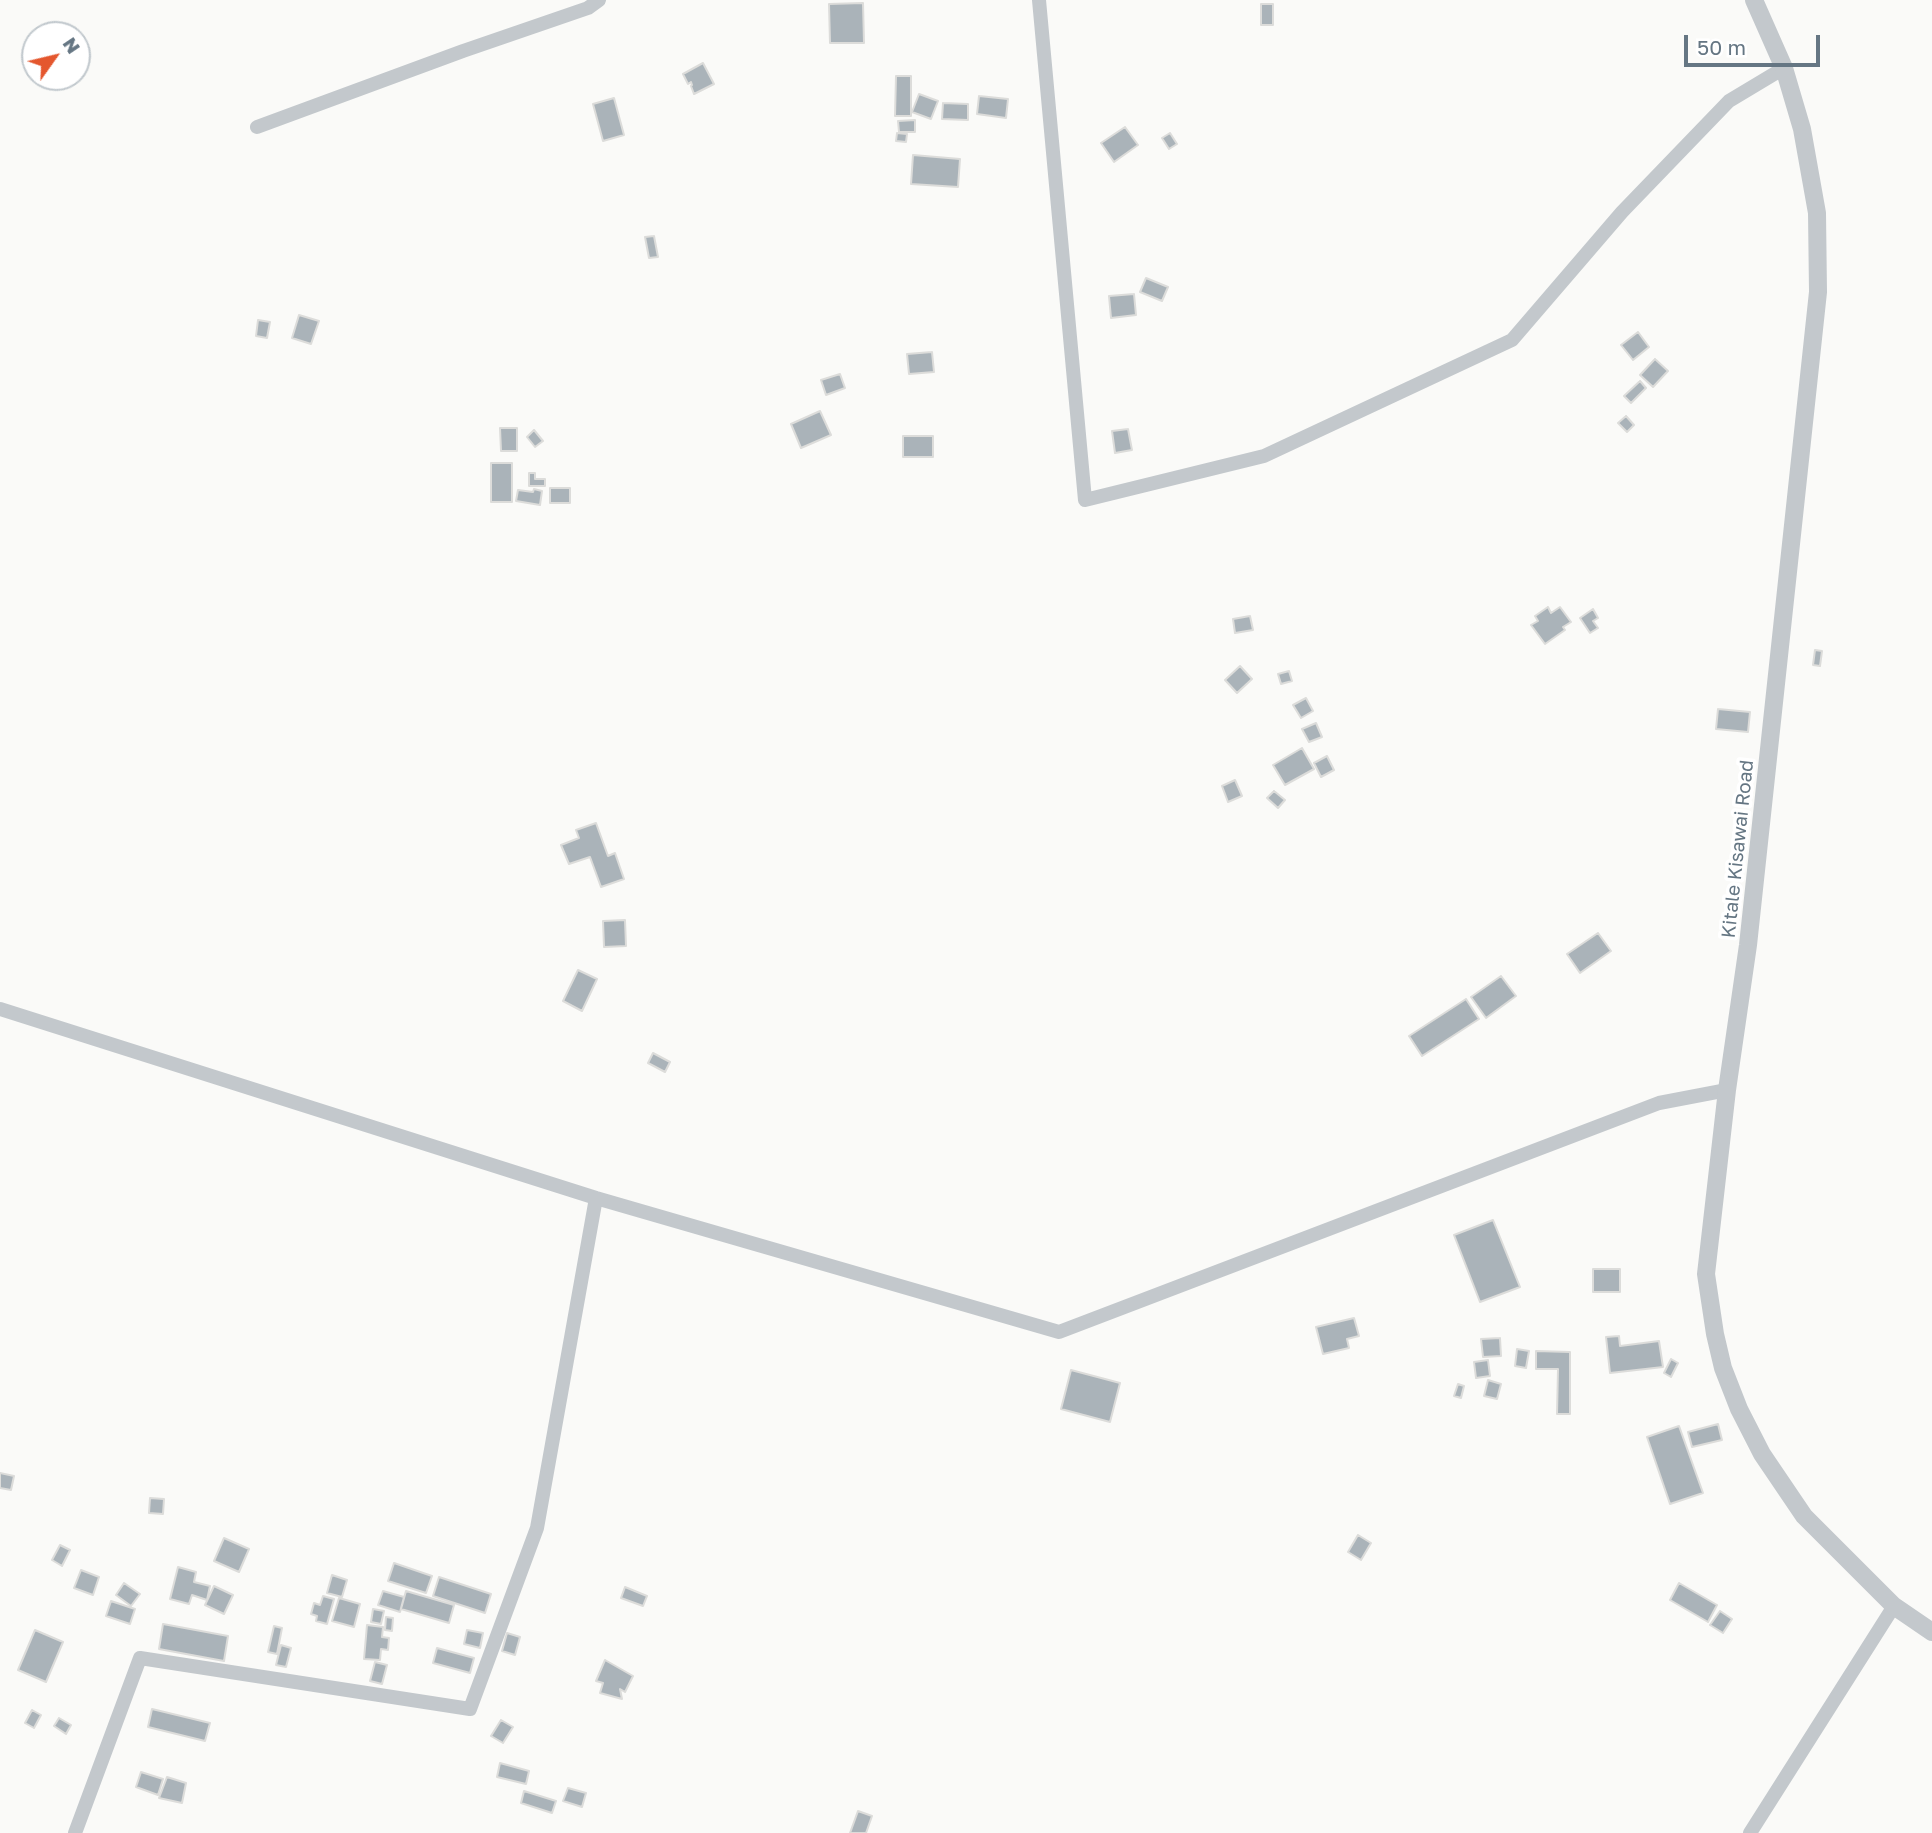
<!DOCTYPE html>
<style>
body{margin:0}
#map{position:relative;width:1932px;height:1833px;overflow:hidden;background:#fafaf8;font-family:"Golos Text",sans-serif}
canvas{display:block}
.north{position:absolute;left:21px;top:21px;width:70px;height:70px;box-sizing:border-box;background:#fff;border:2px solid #c1c8cd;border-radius:50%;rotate:56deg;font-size:19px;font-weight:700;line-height:28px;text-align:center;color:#657683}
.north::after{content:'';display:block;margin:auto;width:24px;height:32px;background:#e4572e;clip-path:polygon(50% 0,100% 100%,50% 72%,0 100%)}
.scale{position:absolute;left:1684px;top:35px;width:136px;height:32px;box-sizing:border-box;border:4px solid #657683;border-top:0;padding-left:9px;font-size:21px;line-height:24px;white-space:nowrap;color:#657683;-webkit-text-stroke:5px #fff;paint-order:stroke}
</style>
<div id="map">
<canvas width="1932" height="1833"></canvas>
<div class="north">N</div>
<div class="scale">50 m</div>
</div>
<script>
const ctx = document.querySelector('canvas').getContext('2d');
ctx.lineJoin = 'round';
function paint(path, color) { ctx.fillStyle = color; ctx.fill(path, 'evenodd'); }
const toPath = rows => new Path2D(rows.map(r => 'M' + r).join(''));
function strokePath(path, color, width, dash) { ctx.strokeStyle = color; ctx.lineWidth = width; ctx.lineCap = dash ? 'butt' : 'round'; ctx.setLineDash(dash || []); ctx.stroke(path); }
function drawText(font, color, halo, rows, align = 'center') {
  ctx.font = font + ' "Golos Text",sans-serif'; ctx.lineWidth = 7; ctx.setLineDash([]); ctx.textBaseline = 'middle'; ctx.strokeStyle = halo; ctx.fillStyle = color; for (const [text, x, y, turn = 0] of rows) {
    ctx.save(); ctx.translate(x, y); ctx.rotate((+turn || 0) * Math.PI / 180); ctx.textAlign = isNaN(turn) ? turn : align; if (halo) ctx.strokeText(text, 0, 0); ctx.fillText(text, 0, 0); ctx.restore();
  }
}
const building = toPath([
 [863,3,864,43,830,43,829,4,863,3],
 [1261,4,1273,4,1273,25,1261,25,1261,4],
 [703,63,714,84,694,94,691,86,692,85,691,82,688,84,683,74,703,63],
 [896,76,911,76,911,116,895,116,896,76],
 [919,94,938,101,931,119,912,112,919,94],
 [979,96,1008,99,1006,118,977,114,979,96],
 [614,98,624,135,603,141,593,104,614,98],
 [943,103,968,104,968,120,942,119,943,103],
 [915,120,915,132,899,132,898,121,915,120],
 [1125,127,1138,145,1114,162,1101,143,1125,127],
 [897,133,907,134,906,142,896,141,897,133],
 [1170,133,1177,144,1169,149,1162,138,1170,133],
 [913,155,960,159,958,187,911,184,913,155],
 [654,236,658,257,649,258,645,237,654,236],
 [1146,278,1168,287,1162,301,1140,292,1146,278],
 [1134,294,1136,315,1111,318,1109,296,1134,294],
 [299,315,319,321,311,344,292,338,299,315],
 [258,320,270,322,267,338,256,336,258,320],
 [1638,332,1649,347,1633,360,1621,345,1638,332],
 [932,352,934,372,909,374,907,354,932,352],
 [1655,359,1668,371,1653,387,1640,375,1655,359],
 [840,374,845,388,826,395,821,380,840,374],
 [1640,381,1646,388,1631,403,1624,396,1640,381],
 [820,411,831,435,801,448,791,424,820,411],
 [1626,416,1634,425,1627,432,1618,423,1626,416],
 [500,428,517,428,517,451,501,451,500,428],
 [1128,429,1132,450,1115,453,1112,431,1128,429],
 [534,430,543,441,535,447,527,437,534,430],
 [903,436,933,436,933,457,903,457,903,436],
 [491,463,512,463,512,502,491,502,491,463],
 [529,473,535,473,535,479,545,479,545,486,529,486,529,473],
 [550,488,570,488,570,503,550,503,550,488],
 [534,489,542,491,540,505,516,501,518,490,533,492,534,489],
 [1548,607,1551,613,1560,607,1571,622,1563,627,1565,630,1545,644,1531,625,1538,621,1535,616,1548,607],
 [1593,609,1598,618,1593,621,1598,628,1590,633,1580,618,1593,609],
 [1250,616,1253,630,1235,633,1233,619,1250,616],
 [1815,650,1822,651,1820,666,1813,665,1815,650],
 [1240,666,1252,679,1237,693,1225,680,1240,666],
 [1289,671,1292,681,1281,684,1278,674,1289,671],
 [1306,698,1313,711,1301,718,1293,705,1306,698],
 [1718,709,1750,712,1748,732,1716,729,1718,709],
 [1316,723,1322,737,1309,742,1302,729,1316,723],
 [1302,748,1314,769,1285,785,1273,765,1302,748],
 [1327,756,1334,770,1321,777,1314,763,1327,756],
 [1235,780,1242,796,1228,802,1222,786,1235,780],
 [1274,791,1285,800,1278,808,1267,798,1274,791],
 [596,823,608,856,615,853,624,879,601,887,590,857,569,864,561,845,579,838,576,830,596,823],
 [625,920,626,946,604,947,603,921,625,920],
 [1598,933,1611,951,1580,973,1567,954,1598,933],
 [578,970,597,979,582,1011,563,1001,578,970],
 [1501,976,1516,996,1486,1018,1471,997,1501,976],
 [1466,999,1479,1019,1422,1056,1409,1036,1466,999],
 [653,1053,670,1062,665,1072,648,1063,653,1053],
 [1493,1220,1520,1287,1480,1302,1454,1235,1493,1220],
 [1593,1269,1620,1269,1620,1292,1593,1292,1593,1269],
 [1354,1318,1359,1336,1347,1339,1349,1348,1323,1354,1316,1327,1354,1318],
 [1619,1336,1620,1346,1659,1341,1663,1367,1610,1373,1606,1337,1619,1336],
 [1500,1338,1501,1356,1483,1357,1481,1339,1500,1338],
 [1517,1349,1529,1351,1526,1368,1515,1366,1517,1349],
 [1536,1351,1570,1352,1570,1414,1557,1414,1558,1369,1536,1369,1536,1351],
 [1671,1359,1678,1363,1671,1377,1664,1373,1671,1359],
 [1488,1360,1490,1376,1476,1378,1474,1362,1488,1360],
 [1071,1370,1120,1383,1110,1422,1061,1409,1071,1370],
 [1488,1380,1501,1384,1497,1399,1484,1396,1488,1380],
 [1458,1384,1464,1386,1461,1398,1454,1396,1458,1384],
 [1718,1424,1722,1440,1692,1447,1688,1432,1718,1424],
 [1679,1426,1703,1493,1670,1504,1647,1437,1679,1426],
 [0,1473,14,1476,11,1490,0,1488,0,1473],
 [150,1498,164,1499,163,1514,149,1513,150,1498],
 [1358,1535,1371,1543,1361,1560,1348,1552,1358,1535],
 [224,1538,249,1549,239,1572,214,1561,224,1538],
 [60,1545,70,1550,62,1566,52,1560,60,1545],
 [394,1563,432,1576,426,1593,388,1581,394,1563],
 [178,1567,196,1572,194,1582,210,1586,207,1600,192,1595,189,1604,170,1599,178,1567],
 [81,1570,99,1577,93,1595,74,1588,81,1570],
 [332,1575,347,1580,342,1597,327,1593,332,1575],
 [439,1577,491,1594,485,1613,433,1596,439,1577],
 [124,1583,140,1594,131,1606,116,1595,124,1583],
 [1679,1583,1717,1605,1708,1622,1670,1600,1679,1583],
 [214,1586,233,1595,224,1614,205,1605,214,1586],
 [625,1587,647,1596,643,1606,621,1598,625,1587],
 [383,1591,404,1597,400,1612,378,1605,383,1591],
 [406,1591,454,1605,449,1623,401,1609,406,1591],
 [323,1596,334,1599,327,1624,316,1621,317,1616,311,1614,314,1603,320,1605,323,1596],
 [339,1598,360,1604,354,1627,332,1621,339,1598],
 [111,1601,135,1609,130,1624,106,1616,111,1601],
 [373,1609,384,1611,381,1624,371,1622,373,1609],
 [1720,1611,1732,1619,1723,1633,1710,1625,1720,1611],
 [386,1617,393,1618,392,1631,385,1630,386,1617],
 [163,1624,228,1636,224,1661,159,1649,163,1624],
 [367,1625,383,1627,382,1637,389,1638,388,1650,381,1649,380,1660,364,1659,367,1625],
 [274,1626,282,1628,277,1654,268,1652,274,1626],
 [35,1630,63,1642,46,1682,18,1670,35,1630],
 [467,1630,483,1633,480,1648,464,1644,467,1630],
 [507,1633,520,1637,515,1655,502,1651,507,1633],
 [281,1645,291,1648,286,1667,276,1665,281,1645],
 [437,1648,474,1658,470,1673,433,1663,437,1648],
 [605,1660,633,1676,625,1692,620,1689,622,1699,600,1693,603,1683,596,1681,605,1660],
 [375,1662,387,1665,382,1684,370,1681,375,1662],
 [152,1709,210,1723,205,1741,148,1727,152,1709],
 [32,1710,41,1715,34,1728,25,1723,32,1710],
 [59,1718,71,1725,66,1734,54,1726,59,1718],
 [501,1720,513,1727,503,1743,491,1736,501,1720],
 [500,1763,529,1771,526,1784,497,1777,500,1763],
 [141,1772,163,1779,158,1795,136,1787,141,1772],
 [167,1777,186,1783,182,1803,159,1798,167,1777],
 [568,1788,586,1793,582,1807,563,1801,568,1788],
 [524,1791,556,1801,552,1813,521,1803,524,1791],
 [858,1811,872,1816,866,1833,850,1833,858,1811]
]);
paint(building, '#aab3b9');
strokePath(building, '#dcdcda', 2);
strokePath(toPath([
 [1039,0,1085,500,1264,456,1512,340,1622,212,1729,101,1784,68],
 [257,127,463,51,588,8,599,0],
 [0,1009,596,1198,1059,1332,1659,1103,1727,1090],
 [75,1833,140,1658,470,1709,537,1528,596,1198],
 [1750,1833,1894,1606]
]), '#c3c8cc', 14);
strokePath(toPath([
 [1754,0,1784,68,1802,129,1817,213,1818,292,1748,945,1727,1090,1706,1274,1715,1334,1723,1368,1739,1409,1762,1454,1804,1516,1894,1606,1932,1632]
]), '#c3c8cc', 18);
drawText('19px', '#657683', '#fff', [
 ["Kitale Kisawai Road",1738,849,-84]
]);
</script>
